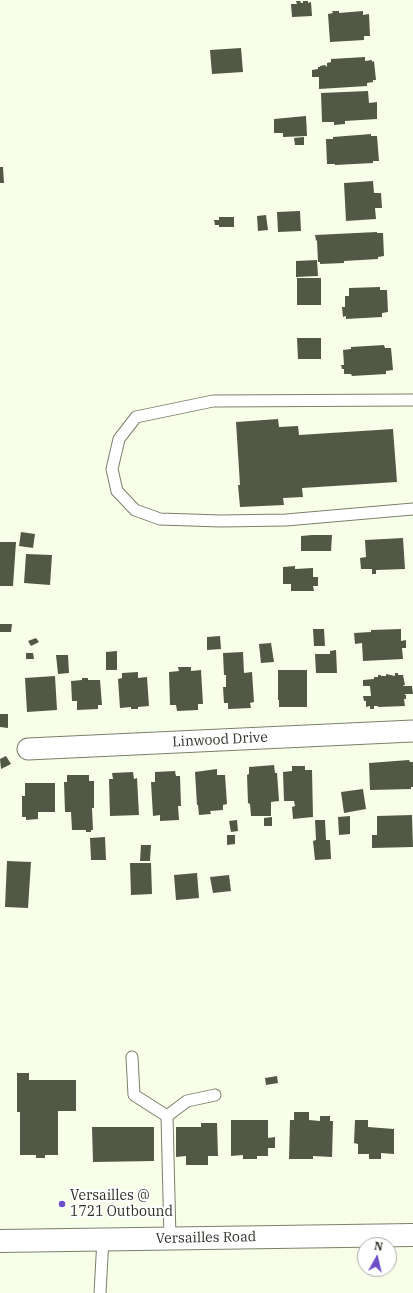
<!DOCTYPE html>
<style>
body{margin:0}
#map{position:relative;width:413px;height:1293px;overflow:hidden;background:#f8ffe8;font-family:"IBM Plex Serif",serif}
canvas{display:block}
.north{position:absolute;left:357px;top:1237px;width:40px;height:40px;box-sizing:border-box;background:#fff;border:1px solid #abaca9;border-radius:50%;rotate:8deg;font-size:11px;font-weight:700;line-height:16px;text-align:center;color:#2e3028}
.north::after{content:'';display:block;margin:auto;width:14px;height:18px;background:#6d4ec7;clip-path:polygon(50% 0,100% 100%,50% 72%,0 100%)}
</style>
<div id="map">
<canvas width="413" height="1293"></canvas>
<div class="north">N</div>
</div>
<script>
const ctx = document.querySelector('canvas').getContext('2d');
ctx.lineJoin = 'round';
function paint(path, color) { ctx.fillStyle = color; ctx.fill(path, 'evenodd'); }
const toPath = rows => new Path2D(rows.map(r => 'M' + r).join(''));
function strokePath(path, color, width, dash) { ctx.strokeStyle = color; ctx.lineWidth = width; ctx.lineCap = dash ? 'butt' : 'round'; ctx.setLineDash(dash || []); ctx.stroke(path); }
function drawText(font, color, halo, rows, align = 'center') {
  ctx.font = font + ' "IBM Plex Serif",serif'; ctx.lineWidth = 4; ctx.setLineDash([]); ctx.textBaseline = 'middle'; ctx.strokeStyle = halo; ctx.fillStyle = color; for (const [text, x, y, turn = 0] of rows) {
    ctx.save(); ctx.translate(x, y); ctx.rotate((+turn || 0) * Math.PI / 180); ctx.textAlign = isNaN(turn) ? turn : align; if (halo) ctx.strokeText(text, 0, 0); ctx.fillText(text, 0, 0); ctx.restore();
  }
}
paint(toPath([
 [296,1,300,1,301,3,303,3,303,1,308,1,308,3,311,2,312,16,292,17,291,4,297,4],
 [332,11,339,11,339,13,363,11,363,15,369,14,370,36,364,36,364,40,330,42,328,14,333,13],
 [241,48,243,72,212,74,210,50],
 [365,57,365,61,372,60,372,62,374,61,376,80,373,80,373,82,367,83,367,86,319,89,319,77,312,77,312,70,318,69,318,67,320,67,320,66,325,65,327,67,327,63,331,62,331,59],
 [368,91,369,103,377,102,377,119,345,121,345,124,334,125,334,122,322,122,321,93],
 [306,116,307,136,283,137,283,133,274,133,274,119],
 [371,134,371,136,377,136,379,161,373,161,373,163,335,165,335,164,327,164,326,139,333,139,333,137],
 [304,137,304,145,295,145,294,138],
 [0,167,3,167,4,183,0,183],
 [373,181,374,193,381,193,382,208,375,208,376,219,346,221,344,183],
 [300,211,301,231,278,232,277,212],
 [266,215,268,230,258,231,257,216],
 [219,217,234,217,234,227,219,227,219,225,215,225,214,220,219,220],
 [377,232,377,233,383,233,384,256,378,257,378,259,344,261,344,263,320,264,320,262,318,262,317,240,316,241,315,235],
 [317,260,318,276,296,277,296,261],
 [297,278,321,278,321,305,297,305],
 [380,287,380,290,387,290,388,312,382,313,382,317,346,319,346,316,343,317,342,307,345,307,345,296,349,296,349,288],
 [297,338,321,338,321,359,298,359],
 [384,345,385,348,391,348,393,370,386,371,386,374,352,376,351,374,344,374,344,369,342,369,341,365,344,365,343,350,351,349,351,347],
 [278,419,279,427,298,426,299,435,393,429,397,482,302,488,303,497,283,498,284,505,240,507,238,485,240,485,236,422],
 [21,532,35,534,33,548,19,546],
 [312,535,332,535,331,551,301,551,301,536],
 [403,538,405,569,376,570,376,574,372,574,372,569,361,569,360,558,366,557,365,540],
 [0,542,16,542,13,586,0,586],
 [26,554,52,555,50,585,24,583],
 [295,566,295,569,313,568,313,577,318,577,318,586,313,586,314,591,291,591,291,584,283,584,283,567],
 [0,624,12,624,11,632,0,632],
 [313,629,324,629,325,646,314,646],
 [401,629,401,641,406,640,406,648,402,648,403,659,363,661,362,643,355,644,354,633,371,632,371,630],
 [220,636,221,649,207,650,207,637],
 [36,638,39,642,31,646,28,641],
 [271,643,274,662,261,663,259,644],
 [336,650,337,673,316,673,315,654,330,654,330,651],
 [117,651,117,670,106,670,106,652],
 [243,652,244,673,252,672,254,702,250,703,251,708,228,709,228,703,224,703,223,687,226,687,226,675,224,675,223,653],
 [26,653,33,653,34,659,26,659],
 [56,655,68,655,69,673,58,674],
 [178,667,191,667,191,671,201,670,203,704,198,704,198,710,177,711,176,705,170,705,169,672,179,671],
 [278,670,307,670,307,707,279,707,279,700,278,700],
 [138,672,138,678,147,677,149,706,138,707,138,709,131,709,131,707,120,708,118,679,122,678,122,673],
 [395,673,398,673,398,675,403,675,405,685,403,685,404,686,412,686,413,694,404,694,406,695,406,699,404,699,405,706,378,707,378,706,374,706,374,709,370,709,370,706,366,707,366,701,364,701,363,696,371,696,370,686,363,686,363,680,374,679,374,677,378,677,378,675,381,675,381,676,386,676,386,674,395,676],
 [55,676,57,710,27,712,25,678],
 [82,678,88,678,88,680,100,680,102,705,98,705,98,709,77,710,77,701,72,701,71,681,82,680],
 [0,714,8,714,8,728,0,727],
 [6,756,11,764,1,769,0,759],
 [409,760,410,762,413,762,413,787,411,787,411,789,370,790,369,763],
 [274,765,275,773,277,773,279,801,271,802,271,816,251,816,250,804,248,803,247,775,249,774,249,767],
 [292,766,305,766,305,770,312,770,313,817,293,819,292,807,295,806,294,801,284,801,283,772,292,771],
 [217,769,217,775,225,775,227,804,223,805,223,810,210,811,211,814,199,815,198,805,197,805,195,772],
 [175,771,176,776,180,776,181,806,178,806,179,820,160,821,160,815,153,816,151,782,155,782,155,772],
 [133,772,134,779,137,778,139,815,110,816,109,779,113,779,112,773],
 [67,775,89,775,89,781,94,781,94,808,92,808,93,830,91,830,91,832,86,832,86,830,72,830,71,812,65,812,64,782,67,782],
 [25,783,55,783,55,812,38,812,38,819,26,820,26,817,22,817,22,796,25,796],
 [363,789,366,809,344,813,341,792],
 [412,815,413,847,372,848,372,835,377,835,377,816],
 [350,816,350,834,339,835,338,817],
 [272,817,272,826,264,826,264,818],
 [237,820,238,831,231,832,229,821],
 [315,820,325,820,326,840,330,840,331,859,315,860,313,841,316,840],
 [227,835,235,835,235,844,227,845],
 [105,837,106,860,91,860,90,838],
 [141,845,151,845,150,861,140,861],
 [7,861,31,862,28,908,5,907],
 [130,863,151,863,152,894,131,895],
 [197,873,199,898,176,900,174,875],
 [229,875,231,891,213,893,210,877],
 [17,1073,29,1073,29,1080,76,1080,76,1111,58,1111,58,1155,45,1155,45,1158,36,1158,36,1155,20,1155,20,1112,17,1112],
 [277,1076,278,1083,266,1085,265,1078],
 [294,1112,309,1112,309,1120,320,1121,320,1116,330,1116,330,1121,333,1121,332,1157,313,1156,313,1159,289,1159,290,1120,294,1120],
 [231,1120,268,1120,268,1138,275,1137,275,1148,268,1148,268,1156,257,1156,257,1159,243,1159,243,1155,231,1156],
 [355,1120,368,1120,368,1127,394,1129,394,1154,381,1153,381,1159,369,1159,369,1154,358,1154,358,1144,354,1143],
 [201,1123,217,1123,218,1156,208,1156,208,1165,186,1165,186,1156,176,1157,176,1127,201,1127],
 [92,1127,154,1127,154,1161,93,1162]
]), '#535745');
const lane = toPath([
 [413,400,213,401,136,417,119,439,112,469,117,491,135,510,160,519,221,521,286,520,413,509],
 [132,1057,134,1095,167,1116],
 [170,1238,167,1116,187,1101,215,1095],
 [100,1293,103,1239]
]);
const street = toPath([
 [28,749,413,731]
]);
const primary = toPath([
 [0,1241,413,1235]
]);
strokePath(lane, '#7a7f6b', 13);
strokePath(street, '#7a7f6b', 23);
strokePath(primary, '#7a7f6b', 24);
strokePath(lane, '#fff', 11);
strokePath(street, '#fff', 21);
strokePath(primary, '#fff', 22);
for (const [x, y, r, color] of [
 [62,1204,4,"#6d4ec7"]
]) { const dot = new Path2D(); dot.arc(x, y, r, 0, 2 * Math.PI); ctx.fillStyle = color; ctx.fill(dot); strokePath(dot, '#fff', 1.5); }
drawText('14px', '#2e3028', '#fff', [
 ["Linwood Drive",220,740,-3],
 ["Versailles Road",206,1238,-1]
]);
drawText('14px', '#2e3028', '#fff', [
 ["Versailles @",70,1196],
 ["1721 Outbound",70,1212]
], 'left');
</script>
